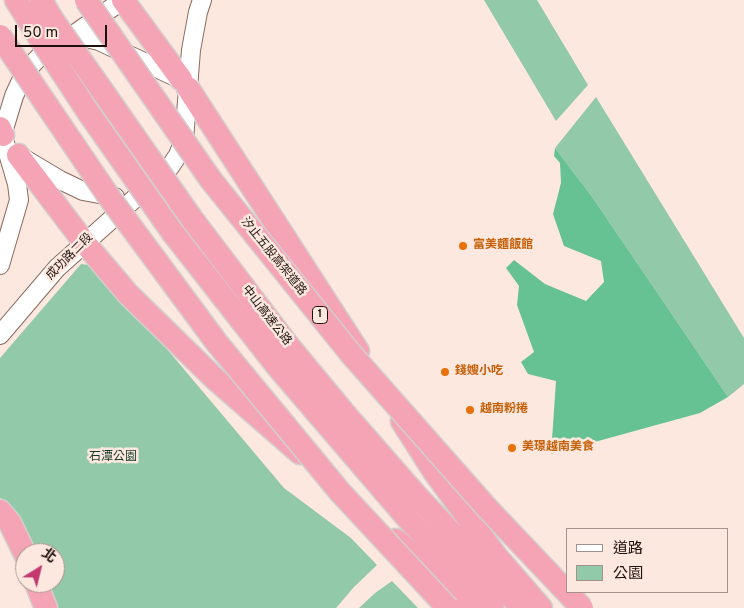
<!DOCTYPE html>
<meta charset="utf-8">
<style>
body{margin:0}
#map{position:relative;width:744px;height:608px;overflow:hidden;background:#fde8e0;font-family:Overpass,"Noto Sans TC",sans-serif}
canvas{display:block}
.legend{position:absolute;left:566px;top:528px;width:162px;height:65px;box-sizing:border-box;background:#fde8e0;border:1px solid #a3928b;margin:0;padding:6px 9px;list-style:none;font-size:15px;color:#1c100c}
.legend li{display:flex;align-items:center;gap:10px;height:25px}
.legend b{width:25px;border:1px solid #a3928b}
.north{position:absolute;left:15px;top:543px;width:50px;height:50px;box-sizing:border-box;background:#fde8e0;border:1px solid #a3928b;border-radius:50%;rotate:36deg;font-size:14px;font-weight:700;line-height:20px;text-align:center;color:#1c100c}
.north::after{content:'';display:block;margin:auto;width:18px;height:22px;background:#c2386f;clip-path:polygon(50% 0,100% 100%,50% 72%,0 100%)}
.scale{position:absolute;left:15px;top:25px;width:92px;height:22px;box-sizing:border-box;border:2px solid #1c100c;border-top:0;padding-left:6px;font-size:15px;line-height:18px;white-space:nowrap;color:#1c100c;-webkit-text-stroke:4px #fde8e0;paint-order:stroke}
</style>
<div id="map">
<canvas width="744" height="608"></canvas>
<ul class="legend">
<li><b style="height:6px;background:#fff"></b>道路</li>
<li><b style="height:14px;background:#92c9a9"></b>公園</li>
</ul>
<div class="north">北</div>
<div class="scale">50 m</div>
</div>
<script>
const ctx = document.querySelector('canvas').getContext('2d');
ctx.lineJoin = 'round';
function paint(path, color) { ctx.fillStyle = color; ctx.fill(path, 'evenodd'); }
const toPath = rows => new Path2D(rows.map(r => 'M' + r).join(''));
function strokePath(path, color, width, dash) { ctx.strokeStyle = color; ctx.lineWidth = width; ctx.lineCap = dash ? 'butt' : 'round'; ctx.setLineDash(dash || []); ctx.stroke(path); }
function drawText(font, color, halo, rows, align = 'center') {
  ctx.font = font + ' Overpass,"Noto Sans TC",sans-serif'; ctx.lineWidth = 5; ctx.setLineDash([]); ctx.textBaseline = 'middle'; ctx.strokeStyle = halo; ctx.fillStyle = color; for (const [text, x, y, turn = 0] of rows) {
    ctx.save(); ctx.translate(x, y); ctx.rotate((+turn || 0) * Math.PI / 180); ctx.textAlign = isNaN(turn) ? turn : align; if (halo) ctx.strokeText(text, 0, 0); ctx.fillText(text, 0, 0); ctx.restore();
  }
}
paint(toPath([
 [484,0,537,0,588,85,556,121],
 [596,97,744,338,744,384,728,397,593,198,555,148],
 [81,264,97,266,284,488,351,538,377,565,354,587,336,608,57,608,50,599,44,583,55,583,55,553,34,553,16,518,0,498,0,358],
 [392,581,418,608,359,608,375,593]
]), '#92c9a9');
paint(toPath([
 [555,148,593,198,728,397,700,413,551,454,556,381,528,374,521,362,534,352,517,305,519,286,506,268,514,260,545,284,586,301,604,282,601,261,564,246,553,214,561,183,560,163,554,156]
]), '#66c292');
const secondary = toPath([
 [73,35,99,41,182,80],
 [0,142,14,96,25,72,44,52,73,35,123,0],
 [23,158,60,180,83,191,115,197],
 [0,265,19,200,17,184,5,143],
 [0,335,57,268,170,167,178,155,184,140,191,50,198,12,202,0]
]);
const highway = toPath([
 [16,0,34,29],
 [41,0,52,19],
 [123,0,181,79],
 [188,88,358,351],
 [0,128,3,135],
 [18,155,84,242,128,294,214,378,300,453],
 [192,219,287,344,345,414,415,494,522,608],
 [173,233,277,366,410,521,493,608],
 [402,421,435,473,496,556,541,608],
 [0,511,10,523,25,554],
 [396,540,471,608],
 [36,583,46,608]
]);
strokePath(secondary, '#886a5e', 20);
strokePath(highway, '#d2cfce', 25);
strokePath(secondary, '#fff', 18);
strokePath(highway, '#f5a4b6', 22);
const highwayBridge = toPath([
 [86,0,211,180,351,354,487,508,582,608],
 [52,19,192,219],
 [34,29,88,112,173,233],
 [0,36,109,197,217,343,340,492,448,608]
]);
strokePath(highwayBridge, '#d2cfce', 25, []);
strokePath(highwayBridge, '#f5a4b6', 22);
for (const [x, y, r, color] of [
 [463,246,5,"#e8710a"],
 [445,372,5,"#e8710a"],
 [470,410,5,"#e8710a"],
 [512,448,5,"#e8710a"]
]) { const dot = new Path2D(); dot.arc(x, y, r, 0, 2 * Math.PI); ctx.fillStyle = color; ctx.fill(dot); strokePath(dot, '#fde8e0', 2); }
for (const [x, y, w] of [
 [320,315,15]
]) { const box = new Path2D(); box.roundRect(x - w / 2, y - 8.5, w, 17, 4); ctx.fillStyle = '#fde8e0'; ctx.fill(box); strokePath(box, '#1c100c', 1); }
drawText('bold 11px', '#1c100c', null, [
 ["1",320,315]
]);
drawText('bold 12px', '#c56008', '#fde8e0', [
 ["富美麵飯館",473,246],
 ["錢嫂小吃",455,372],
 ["越南粉捲",480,410],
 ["美璟越南美食",522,448]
], 'left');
drawText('12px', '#1c100c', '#fde8e0', [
 ["成功路二段",70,257,-45],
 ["汐止五股高架道路",273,257,51],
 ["中山高速公路",266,316,52]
]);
drawText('12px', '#123a27', '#fde8e0', [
 ["石潭公園",113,458]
]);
</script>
